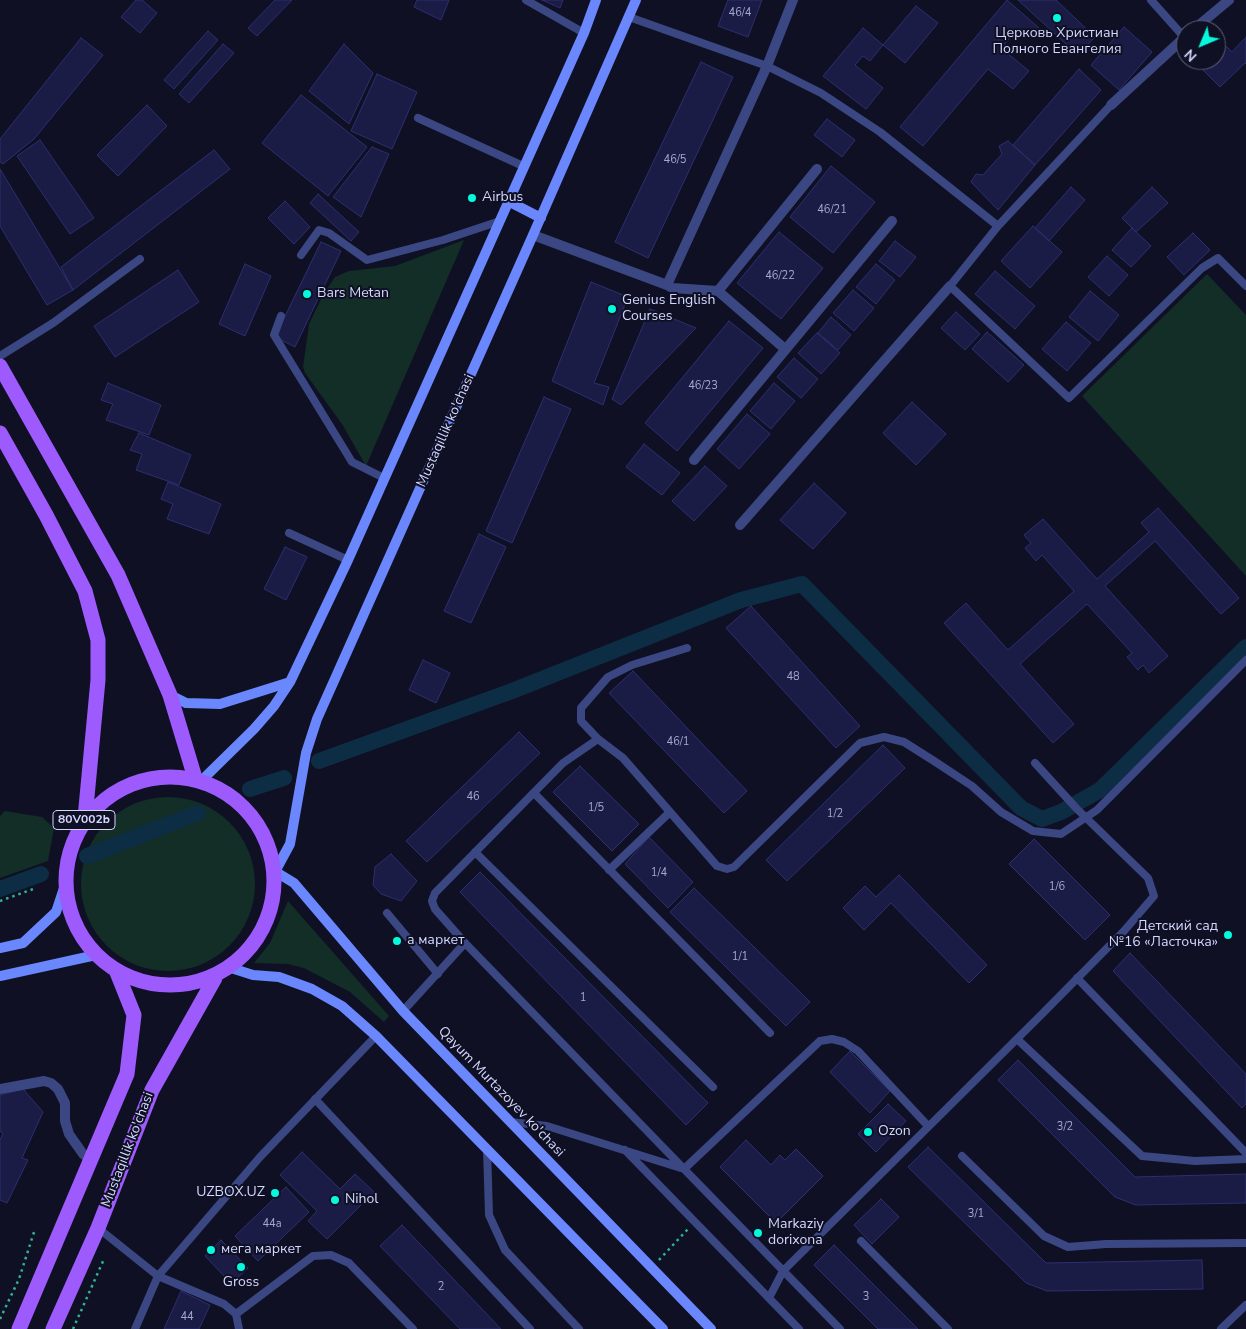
<!DOCTYPE html>
<meta charset="utf-8">
<style>
body{margin:0}
#map{position:relative;width:1246px;height:1329px;overflow:hidden;background:#0f1024;font-family:"Nunito Sans",sans-serif}
canvas{display:block}
.north{position:absolute;left:1176px;top:20px;width:50px;height:50px;box-sizing:border-box;background:#0f1024;border:1px solid #5d607b;border-radius:50%;rotate:225deg;font-size:14px;font-weight:700;line-height:20px;text-align:center;color:#d3d7fe}
.north::after{content:'';display:block;margin:auto;width:18px;height:22px;background:#04f9dd;clip-path:polygon(50% 0,100% 100%,50% 72%,0 100%)}
</style>
<div id="map">
<canvas width="1246" height="1329"></canvas>
<div class="north">N</div>
</div>
<script>
const ctx = document.querySelector('canvas').getContext('2d');
ctx.lineJoin = 'round';
function paint(path, color) { ctx.fillStyle = color; ctx.fill(path, 'evenodd'); }
const toPath = rows => new Path2D(rows.map(r => 'M' + r).join(''));
function strokePath(path, color, width, dash) { ctx.strokeStyle = color; ctx.lineWidth = width; ctx.lineCap = dash ? 'butt' : 'round'; ctx.setLineDash(dash || []); ctx.stroke(path); }
function drawText(font, color, halo, rows, align = 'center') {
  ctx.font = font + ' "Nunito Sans",sans-serif'; ctx.lineWidth = 4; ctx.setLineDash([]); ctx.textBaseline = 'middle'; ctx.strokeStyle = halo; ctx.fillStyle = color; for (const [text, x, y, turn = 0] of rows) {
    ctx.save(); ctx.translate(x, y); ctx.rotate((+turn || 0) * Math.PI / 180); ctx.textAlign = isNaN(turn) ? turn : align; if (halo) ctx.strokeText(text, 0, 0); ctx.fillText(text, 0, 0); ctx.restore();
  }
}
paint(toPath([
 [464,240,366,466,342,424,305,373,303,367,309,324,323,295,335,277,349,271,395,266],
 [1207,274,1246,315,1246,576,1082,396],
 '81 884a87 87 0 1 1 174 0a87 87 0 1 1-174 0Z',
 [5,811,42,817,54,828,48,861,0,878,0,816],
 [288,901,389,1016,384,1022,350,992,304,968,288,964,254,963,270,943]
]), '#122e27');
strokePath(toPath([
 [319,761,512,691,741,600,802,584,1021,808,1042,819,1061,812,1100,790,1246,647],
 [250,789,284,778],
 [87,856,198,813],
 [0,889,41,874]
]), '#0d2d45', 16);
const building = toPath([
 [136,0,142,0,157,13,140,33,121,17,136,0],
 [275,0,292,0,257,36,248,28,275,0],
 [417,0,449,0,441,20,414,7,417,0],
 [542,0,563,0,560,8,542,0],
 [728,0,762,0,748,37,718,26,728,0],
 [1007,0,1039,28,1029,39,1018,29,1001,48,1029,71,1013,89,988,69,923,146,900,127,1007,0],
 [1018,0,1056,0,1095,37,1078,55,1018,0],
 [916,6,938,23,905,63,883,45,916,6],
 [1124,27,1152,52,1119,90,1091,65,1124,27],
 [863,28,883,45,870,61,863,56,855,65,883,88,866,109,823,76,863,28],
 [208,31,218,40,174,89,164,80,208,31],
 [1246,37,1246,64,1245,63,1220,87,1196,63,1199,60,1216,60,1216,43,1219,39,1232,52,1246,37],
 [81,38,103,55,34,139,3,164,0,162,0,139,81,38],
 [223,44,234,53,189,103,179,94,223,44],
 [344,44,373,73,349,124,309,91,344,44],
 [701,62,733,77,648,258,615,242,701,62],
 [1079,69,1101,90,1035,165,1013,145,1079,69],
 [377,74,417,92,392,149,351,131,377,74],
 [301,95,367,147,328,196,262,143,301,95],
 [147,105,167,126,118,176,97,155,147,105],
 [827,119,855,140,842,157,814,135,827,119],
 [40,140,94,218,70,234,17,156,40,140],
 [1008,141,1035,165,998,210,971,182,976,174,983,175,1002,154,999,146,1008,141],
 [372,147,389,154,361,217,333,197,372,147],
 [214,150,230,169,73,290,61,267,214,150],
 [831,166,875,202,833,253,790,217,831,166],
 [0,169,73,290,47,305,0,226,0,169],
 [1071,187,1085,200,1049,241,1035,228,1071,187],
 [1152,187,1168,203,1136,232,1122,218,1152,187],
 [318,194,359,232,351,241,310,203,318,194],
 [285,201,310,227,294,244,268,218,285,201],
 [1033,226,1062,252,1030,288,1001,261,1033,226],
 [1132,228,1151,246,1131,267,1112,250,1132,228],
 [779,232,823,268,781,319,737,283,779,232],
 [1193,233,1210,250,1184,275,1167,257,1193,233],
 [895,241,916,257,900,277,879,261,895,241],
 [321,242,341,251,295,347,275,337,321,242],
 [1107,256,1128,275,1109,296,1088,277,1107,256],
 [245,264,271,276,245,336,219,324,245,264],
 [876,264,895,280,876,304,856,287,876,264],
 [178,270,199,302,115,357,94,326,178,270],
 [995,271,1035,306,1015,329,975,294,995,271],
 [591,282,628,297,594,383,609,387,603,405,552,381,591,282],
 [853,290,874,308,854,331,833,313,853,290],
 [1090,291,1119,315,1098,341,1069,317,1090,291],
 [650,309,696,328,621,405,612,399,650,309],
 [956,312,980,334,965,350,941,328,956,312],
 [831,317,851,335,838,350,818,333,831,317],
 [729,321,763,348,677,451,645,423,729,321],
 [1066,322,1091,343,1067,371,1042,349,1066,322],
 [987,332,1024,365,1008,382,972,349,987,332],
 [817,333,840,353,821,374,798,353,817,333],
 [794,358,818,379,801,398,777,377,794,358],
 [108,383,161,405,149,435,106,420,113,404,101,400,108,383],
 [774,383,795,401,771,429,750,411,774,383],
 [544,397,571,409,512,543,486,531,544,397],
 [912,402,946,434,916,465,883,433,912,402],
 [747,414,770,434,739,469,717,449,747,414],
 [139,433,191,455,179,485,136,470,142,454,130,450,139,433],
 [644,444,680,473,662,495,626,467,644,444],
 [705,466,727,486,694,521,672,501,705,466],
 [168,482,221,504,209,534,167,519,173,504,161,499,168,482],
 [814,483,846,513,813,549,780,520,814,483],
 [1158,508,1239,598,1221,614,1155,541,1105,586,1168,656,1149,673,1143,665,1138,670,1127,657,1132,653,1087,604,1020,664,1074,724,1053,743,944,623,966,603,1008,650,1074,591,1042,555,1036,561,1025,548,1031,543,1024,535,1043,519,1097,579,1149,532,1141,523,1158,508],
 [479,534,506,547,471,623,444,611,479,534],
 [285,547,307,557,286,600,264,589,285,547],
 [751,606,860,726,836,748,726,628,751,606],
 [423,660,450,673,436,703,409,690,423,660],
 [633,671,747,791,724,813,609,693,633,671],
 [519,732,540,753,427,862,406,841,519,732],
 [883,745,905,768,787,881,766,860,883,745],
 [580,766,639,824,612,851,553,792,580,766],
 [649,837,693,882,668,908,625,864,649,837],
 [1034,839,1110,915,1085,940,1009,864,1034,839],
 [391,854,417,881,401,901,381,894,373,885,375,867,391,854],
 [480,872,708,1103,686,1125,460,892,480,872],
 [899,875,987,965,969,983,891,903,864,930,843,908,865,886,876,897,899,875],
 [694,888,810,1002,786,1026,670,912,694,888],
 [1130,953,1246,1074,1246,1104,1242,1108,1113,971,1130,953],
 [850,1051,890,1091,870,1113,830,1072,850,1051],
 [1018,1060,1135,1177,1246,1174,1246,1203,1136,1205,1115,1197,998,1080,1018,1060],
 [23,1089,43,1112,22,1158,28,1160,7,1203,0,1200,0,1140,3,1134,0,1131,0,1095,23,1089],
 [888,1104,906,1121,876,1152,858,1134,888,1104],
 [746,1140,771,1165,780,1155,785,1160,796,1149,823,1176,776,1223,720,1167,746,1140],
 [928,1147,1046,1263,1202,1260,1203,1289,1047,1291,1026,1283,908,1167,928,1147],
 [302,1152,340,1189,355,1174,374,1192,327,1239,308,1221,317,1211,280,1175,302,1152],
 [286,1187,309,1212,258,1261,235,1236,286,1187],
 [881,1199,899,1217,872,1244,854,1225,881,1199],
 [402,1225,501,1329,460,1329,380,1246,402,1225],
 [221,1240,248,1268,233,1282,229,1277,227,1279,205,1256,221,1240],
 [834,1245,918,1329,878,1329,814,1265,834,1245],
 [181,1291,210,1305,199,1329,164,1329,181,1291]
]);
paint(building, '#1b1c45');
strokePath(building, '#2d2f70', 1);
strokePath(toPath([
 [0,901,36,888],
 [659,1260,688,1229],
 [0,1319,19,1279,35,1229],
 [73,1329,104,1259]
]), '#30b490', 2.5, [2.5, 4]);
strokePath(toPath([
 [526,0,584,33],
 [1151,0,1184,37],
 [629,17,767,66,821,93,880,132,998,226,1111,105],
 [418,118,523,166],
 [998,226,950,286,1069,398,1202,268,1218,258,1246,286],
 [301,255,319,230,329,233,367,260,443,240,500,221],
 [281,316,274,335,352,462,384,478],
 [0,356,53,323,140,259],
 [289,533,348,560],
 [598,739,581,721,581,708,608,677,632,665,687,648],
 [534,793,770,1033],
 [475,852,713,1087],
 [609,870,670,812],
 [387,913,438,974],
 [465,943,435,909,432,901,435,893,563,763,598,739,623,758,717,866,727,869,734,867,860,743,884,737,904,742,934,761,972,786,1001,812,1033,831,1061,834,1097,810,1246,660],
 [1077,978,1246,1153],
 [403,1011,465,943,684,1169,820,1041,832,1039,844,1042,858,1051,928,1126],
 [1017,1039,1142,1156,1195,1161,1246,1159],
 [315,1099,530,1329],
 [510,1122,547,1126,684,1169,840,1329],
 [487,1149,489,1215,505,1250,579,1329],
 [625,1150,799,1329],
 [962,1156,1044,1236,1068,1247,1106,1244,1246,1243],
 [98,1228,158,1276,224,1304,236,1314,239,1329],
 [861,1241,948,1329],
 [769,1298,783,1271,1041,1015,1124,931,1154,896,1148,878,1077,809,1035,763],
 [236,1314,313,1256,331,1255,349,1263,413,1329],
 [135,1329,158,1276,260,1157,376,1036],
 [1221,1329,1246,1305]
]), '#3a4782', 8);
strokePath(toPath([
 [1193,30,1229,0],
 [1111,105,1186,36],
 [533,235,667,285,767,66,793,0],
 [667,285,672,288,718,291,785,349],
 [718,291,817,169],
 [694,460,892,221],
 [740,525,950,286],
 [0,1089,44,1081,51,1083,58,1089,65,1103,65,1121,69,1134,83,1154,92,1160]
]), '#3a4782', 10);
strokePath(toPath([
 [508,201,541,218],
 [170,695,186,703,220,704,290,682],
 [202,780,254,729,274,706,290,682,348,560,584,33,596,0],
 [277,868,290,844,306,753,317,719,533,235,636,0],
 [276,872,294,883,403,1011,711,1329],
 [0,948,23,943,56,912,65,885],
 [231,968,253,975,279,977,312,989,342,1006,376,1036,663,1329],
 [0,976,96,955]
]), '#6b87fd', 10);
strokePath(toPath([
 [0,366,118,575,170,695,195,778],
 [0,433,46,515,85,591,98,640,98,680,85,818],
 '66 881a104 104 0 1 1 208 0a104 104 0 1 1-208 0Z',
 [19,1329,127,1074,134,1015,116,970],
 [53,1329,98,1228,152,1090,215,978]
]), '#9d5bfd', 15);
for (const [x, y, r, color] of [
 [1057,18,5,"#04f9dd"],
 [472,198,5,"#04f9dd"],
 [307,294,5,"#04f9dd"],
 [612,309,5,"#04f9dd"],
 [1228,935,5,"#04f9dd"],
 [397,941,5,"#04f9dd"],
 [868,1132,5,"#04f9dd"],
 [275,1193,5,"#04f9dd"],
 [335,1200,5,"#04f9dd"],
 [758,1233,5,"#04f9dd"],
 [211,1250,5,"#04f9dd"],
 [241,1267,5,"#04f9dd"]
]) { const dot = new Path2D(); dot.arc(x, y, r, 0, 2 * Math.PI); ctx.fillStyle = color; ctx.fill(dot); strokePath(dot, '#0f1024', 2); }
drawText('11px', '#a5a8d0', null, [
 ["46/4",740,13],
 ["46/5",675,160],
 ["46/21",832,210],
 ["46/22",780,276],
 ["46/23",703,386],
 ["48",793,677],
 ["46/1",678,742],
 ["46",473,797],
 ["1/5",596,808],
 ["1/2",835,814],
 ["1/4",659,873],
 ["1/6",1057,887],
 ["1/1",740,957],
 ["1",583,998],
 ["3/2",1065,1127],
 ["3/1",976,1214],
 ["44a",272,1224],
 ["2",441,1287],
 ["3",866,1297],
 ["44",187,1317]
]);
for (const [x, y, w] of [
 [84,820,62]
]) { const box = new Path2D(); box.roundRect(x - w / 2, y - 9.5, w, 19, 4); ctx.fillStyle = '#0f1024'; ctx.fill(box); strokePath(box, '#d3d7fe', 1); }
drawText('bold 12px', '#d3d7fe', null, [
 ["80V002b",84,820]
]);
drawText('14px', '#d3d7fe', '#0f1024', [
 ["Церковь Христиан",1057,34,"center"],
 ["Полного Евангелия",1057,50,"center"],
 ["Airbus",482,198],
 ["Bars Metan",317,294],
 ["Genius English",622,301],
 ["Courses",622,317],
 ["Детский сад",1218,927,"right"],
 ["№16 «Ласточка»",1218,943,"right"],
 ["а маркет",407,941],
 ["Ozon",878,1132],
 ["UZBOX.UZ",265,1193,"right"],
 ["Nihol",345,1200],
 ["Markaziy",768,1225],
 ["dorixona",768,1241],
 ["мега маркет",221,1250],
 ["Gross",241,1283,"center"]
], 'left');
drawText('14px', '#d3d7fe', '#0f1024', [
 ["Mustaqillik ko'chasi",446,431,-66],
 ["Qayum Murtazoyev ko'chasi",501,1092,46],
 ["Mustaqillik ko'chasi",128,1150,-69]
]);
</script>
